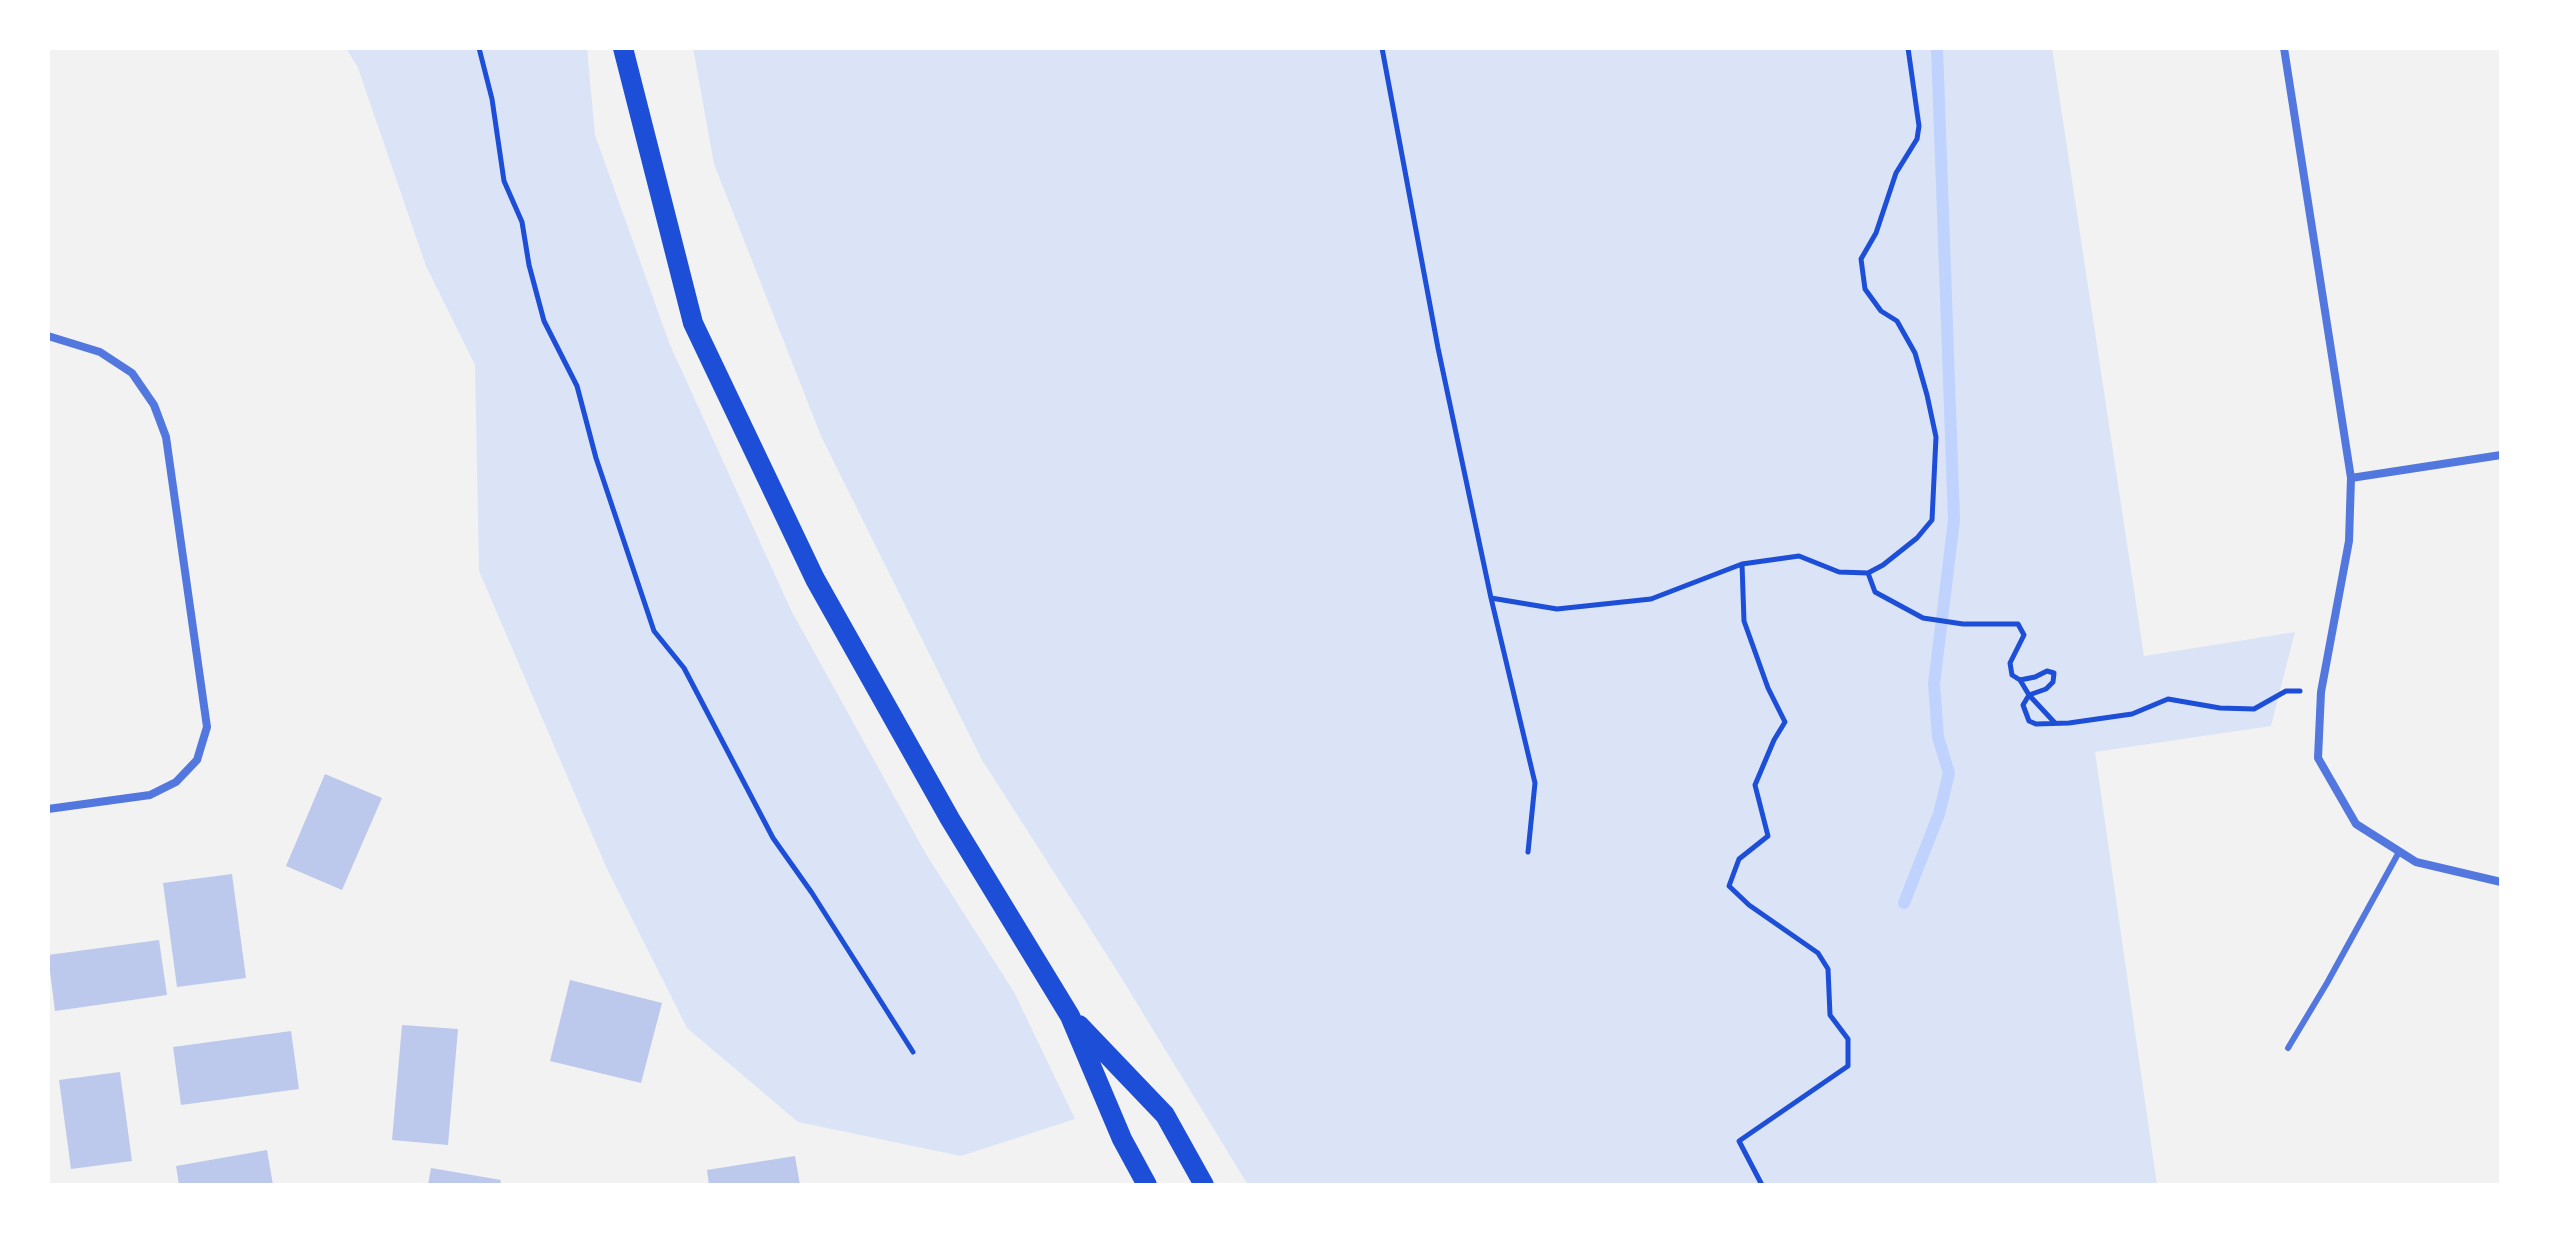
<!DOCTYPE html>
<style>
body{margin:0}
#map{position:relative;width:2549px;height:1233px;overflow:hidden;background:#f2f2f2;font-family:Arial,sans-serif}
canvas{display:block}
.frame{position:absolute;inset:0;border:50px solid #fff;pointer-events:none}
</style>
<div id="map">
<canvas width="2549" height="1233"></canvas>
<div class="frame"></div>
</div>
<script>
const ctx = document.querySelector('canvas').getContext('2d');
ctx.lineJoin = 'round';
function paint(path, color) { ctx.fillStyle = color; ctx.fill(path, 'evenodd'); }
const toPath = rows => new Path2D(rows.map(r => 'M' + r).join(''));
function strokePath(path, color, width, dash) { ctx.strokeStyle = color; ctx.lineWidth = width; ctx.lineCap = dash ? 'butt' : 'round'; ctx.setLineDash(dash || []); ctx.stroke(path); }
paint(toPath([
 [346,48,587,48,595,135,670,345,791,610,926,854,1014,992,1075,1119,961,1156,798,1122,687,1028,607,869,479,571,475,365,426,266,358,68],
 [693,48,2052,48,2144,656,2295,632,2271,726,2095,752,2157,1185,1248,1185,1114,966,982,760,821,436,714,164]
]), '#dbe4f7');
strokePath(toPath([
 [1904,903,1939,814,1949,773,1938,737,1934,684,1954,520,1937,48]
]), '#bfd3fe', 12);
paint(toPath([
 [325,774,382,798,342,890,286,866],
 [232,874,246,978,177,987,163,883],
 [159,940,167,995,55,1011,48,955],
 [570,980,662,1003,641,1083,550,1061],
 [402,1025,458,1029,448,1145,392,1140],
 [291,1031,299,1089,181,1105,173,1047],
 [120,1072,132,1161,71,1169,59,1080],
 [267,1150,273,1185,179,1185,176,1166],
 [795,1156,800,1185,709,1185,707,1170],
 [431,1168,501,1180,500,1185,428,1185]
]), '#bdc9ec');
strokePath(toPath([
 [479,48,492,99,504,181,522,222,529,265,544,321,577,386,596,458,654,631,684,668,773,838,812,893,913,1052],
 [1382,48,1438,348,1491,598,1535,783,1528,852],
 [1868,573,1875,592,1923,618,1963,624,2018,624,2024,635,2010,663,2012,675,2020,680,2035,677,2047,671,2054,673,2053,682,2046,689,2029,695,2023,705,2029,721,2036,724,2069,723,2132,714,2168,699,2220,708,2254,709,2286,691,2300,691],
 [1491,598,1557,609,1651,599,1742,564],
 [2020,680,2029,695,2055,723],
 [1762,1185,1739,1141,1848,1066,1848,1039,1830,1015,1828,969,1818,953,1749,905,1729,886,1739,859,1768,836,1755,785,1774,740,1785,722,1768,688,1744,621,1742,564,1799,556,1839,572,1868,573,1883,565,1917,538,1932,520,1936,437,1927,395,1915,353,1897,321,1881,311,1865,289,1861,259,1876,233,1896,173,1917,139,1919,126,1908,48]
]), '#1d4ed8', 5);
strokePath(toPath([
 [2288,1048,2327,983,2399,852]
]), '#5277de', 6);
strokePath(toPath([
 [2284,48,2351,478,2349,541,2321,692,2318,758,2356,824,2416,862,2501,882],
 [48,336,100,352,132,373,154,405,166,437,207,727,197,760,176,782,150,795,48,809],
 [2351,478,2501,455]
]), '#5277de', 8);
strokePath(toPath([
 [623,48,693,323,815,579,950,819,1070,1016,1122,1139,1147,1185],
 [1079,1025,1165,1115,1204,1185]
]), '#1d4ed8', 20);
</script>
